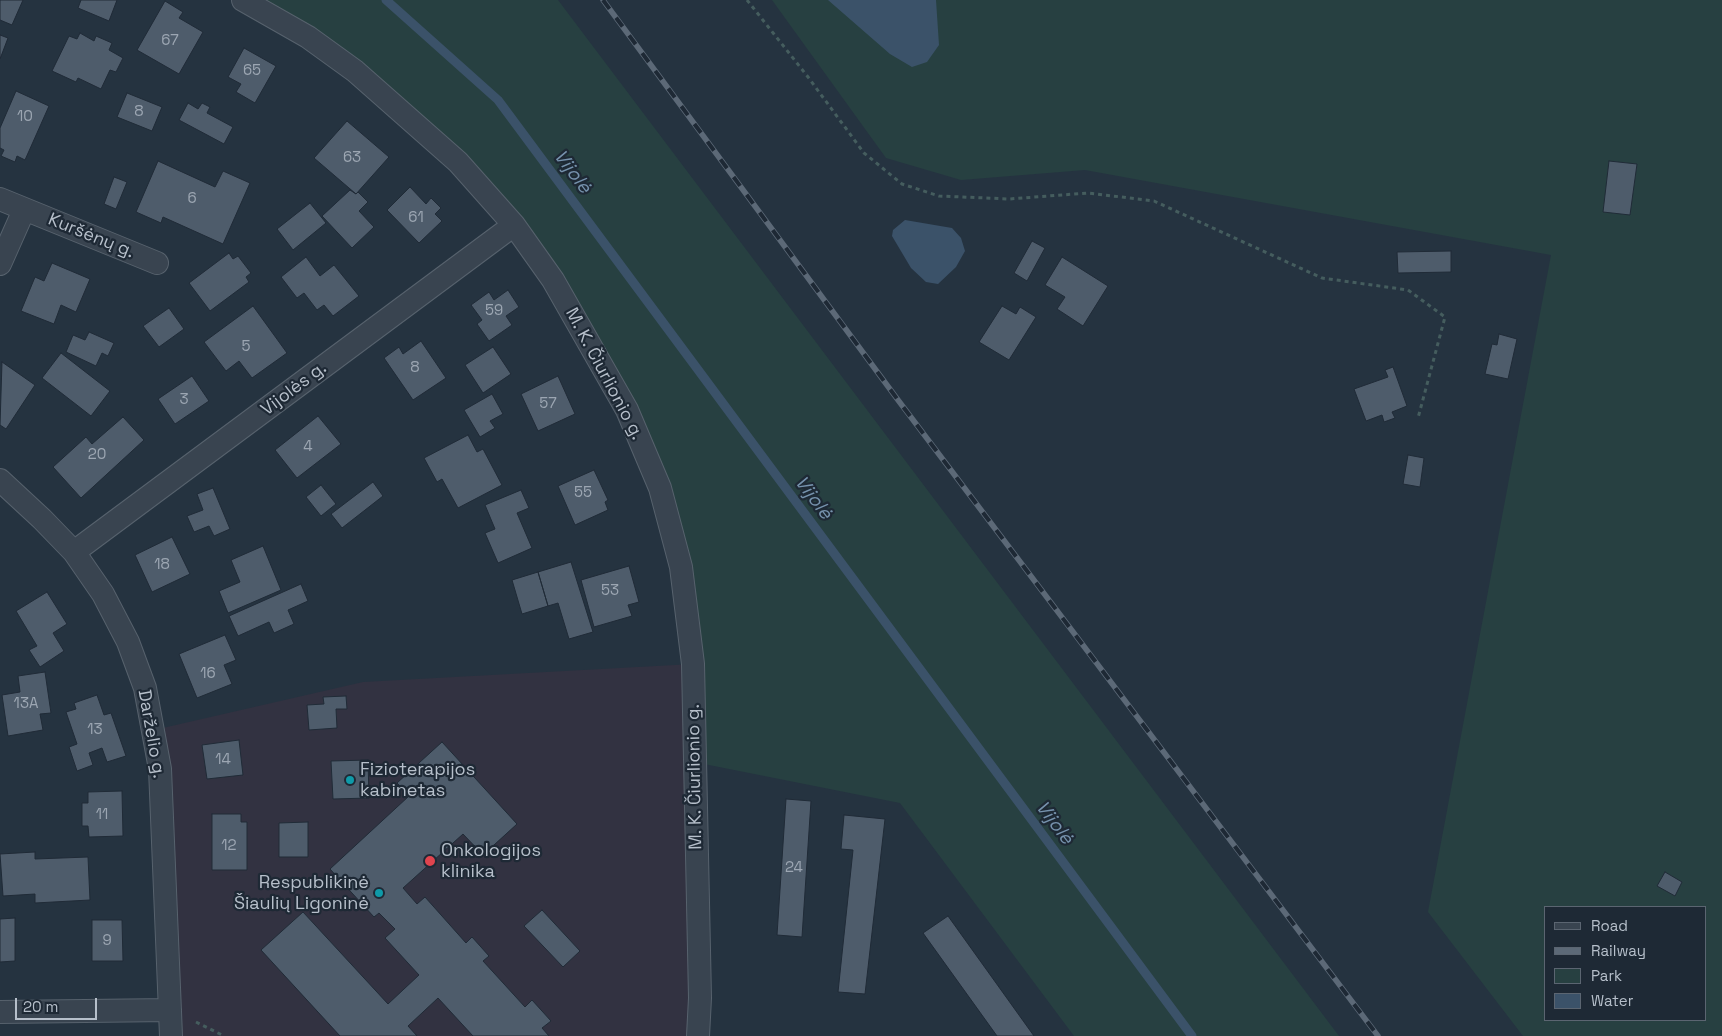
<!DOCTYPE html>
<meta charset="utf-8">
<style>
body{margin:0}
#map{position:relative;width:1722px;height:1036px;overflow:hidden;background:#253340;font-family:"Space Grotesk",sans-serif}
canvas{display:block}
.legend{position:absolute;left:1544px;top:906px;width:162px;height:115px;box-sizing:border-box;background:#1e2935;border:1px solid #5b6571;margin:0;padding:6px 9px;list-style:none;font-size:15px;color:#b6bfca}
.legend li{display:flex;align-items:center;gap:10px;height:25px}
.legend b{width:25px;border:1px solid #5b6571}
.scale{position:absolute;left:15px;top:998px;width:82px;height:22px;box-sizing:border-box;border:2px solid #b6bfca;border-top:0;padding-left:6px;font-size:15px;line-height:18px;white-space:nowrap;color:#b6bfca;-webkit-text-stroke:4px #1e2935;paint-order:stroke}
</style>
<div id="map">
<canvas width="1722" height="1036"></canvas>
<ul class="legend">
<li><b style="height:6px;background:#394450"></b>Road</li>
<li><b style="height:6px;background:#5c6977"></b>Railway</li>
<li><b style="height:14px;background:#274041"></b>Park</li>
<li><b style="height:14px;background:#3b5269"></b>Water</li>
</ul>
<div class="scale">20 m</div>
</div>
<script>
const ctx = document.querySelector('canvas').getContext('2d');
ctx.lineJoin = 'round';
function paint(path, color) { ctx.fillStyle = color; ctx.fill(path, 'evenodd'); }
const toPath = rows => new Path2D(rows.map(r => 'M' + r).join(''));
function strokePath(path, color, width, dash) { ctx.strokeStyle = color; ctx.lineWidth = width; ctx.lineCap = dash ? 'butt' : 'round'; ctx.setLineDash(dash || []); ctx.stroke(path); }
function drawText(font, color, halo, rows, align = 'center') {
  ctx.font = font + ' "Space Grotesk",sans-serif'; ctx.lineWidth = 4.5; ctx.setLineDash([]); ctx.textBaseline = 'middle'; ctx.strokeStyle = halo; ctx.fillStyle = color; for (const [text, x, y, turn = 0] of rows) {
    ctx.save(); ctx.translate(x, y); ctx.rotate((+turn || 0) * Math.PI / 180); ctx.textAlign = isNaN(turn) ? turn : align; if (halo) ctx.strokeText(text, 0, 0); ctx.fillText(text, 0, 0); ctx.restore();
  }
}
paint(toPath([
 [693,664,698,1036,171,1036,154,730,363,682]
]), '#323241');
paint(toPath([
 [243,0,558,0,1339,1036,1074,1036,900,803,694,762,681,567,588,339,458,162],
 [772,0,1722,0,1722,1036,1523,1036,1428,912,1551,255,1085,170,961,180,886,158],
 [1546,907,1706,907,1706,1020,1546,1020]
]), '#274041');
paint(toPath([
 [828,0,936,0,939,45,927,62,912,67,890,54],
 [905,220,952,228,961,238,965,251,956,267,938,284,926,282,911,268,892,236,893,230]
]), '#3b5269');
strokePath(toPath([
 [386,0,498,100,1192,1036]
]), '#3b5269', 9);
const building = toPath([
 [0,0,23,0,12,25,0,20,0,0],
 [81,0,117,0,109,21,78,8,81,0],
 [165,1,183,12,179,18,203,32,179,74,137,50,165,1],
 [80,33,94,41,96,36,112,43,109,50,123,58,116,72,110,70,101,89,78,78,76,82,52,71,69,36,77,39,80,33],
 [0,35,8,38,0,59,0,35],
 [244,48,276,66,255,103,236,92,241,84,228,77,244,48],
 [16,91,49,106,25,160,17,156,15,162,1,156,4,150,0,148,0,128,16,91],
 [127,93,162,107,152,131,117,117,127,93],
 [188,103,198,109,202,103,210,107,207,113,233,127,224,144,179,120,188,103],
 [347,121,389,157,356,194,314,158,347,121],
 [158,161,215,187,223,171,250,183,223,244,163,217,161,223,136,212,158,161],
 [1609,161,1637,164,1630,215,1603,212,1609,161],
 [114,177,127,182,116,209,104,204,114,177],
 [410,187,426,204,431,198,441,208,435,214,442,221,419,243,387,210,410,187],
 [350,190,356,194,358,192,368,202,359,211,374,227,352,248,322,216,350,190],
 [310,203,326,223,293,250,277,229,310,203],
 [1032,241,1045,248,1027,281,1014,273,1032,241],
 [1451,251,1451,272,1398,273,1397,252,1451,251],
 [229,253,233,259,238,256,251,273,246,277,249,282,210,311,189,283,229,253],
 [306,257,320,276,334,265,359,296,333,316,324,305,317,310,304,293,297,298,281,277,306,257],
 [1062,257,1108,286,1083,326,1057,309,1065,297,1045,285,1062,257],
 [52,263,90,279,76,312,61,305,54,324,21,311,35,277,44,281,52,263],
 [508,290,519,307,506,316,512,325,489,341,477,324,482,320,471,305,489,292,494,300,508,290],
 [253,306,287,353,252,378,239,361,226,371,204,342,253,306],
 [1002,306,1016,314,1020,307,1036,317,1009,360,979,342,1002,306],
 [169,308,184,329,159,347,143,326,169,308],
 [89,332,114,343,108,356,102,353,96,366,66,352,73,335,85,340,89,332],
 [1499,334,1517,339,1508,379,1485,374,1492,344,1497,345,1499,334],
 [421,341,446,378,413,400,384,358,399,347,403,354,421,341],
 [493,347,511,374,483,393,465,365,493,347],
 [61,353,110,391,91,416,42,378,61,353],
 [2,362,35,385,6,429,0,425,2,362],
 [1393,367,1407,406,1392,412,1395,418,1384,422,1382,415,1366,421,1354,389,1388,377,1385,370,1393,367],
 [192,376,209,401,175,424,158,399,192,376],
 [558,376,575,414,538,431,521,394,558,376],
 [492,394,503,414,490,421,495,428,480,437,464,410,492,394],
 [318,416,341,444,297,478,275,450,318,416],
 [123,417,144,440,81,498,53,467,86,437,92,444,123,417],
 [468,435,477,452,483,449,502,485,458,508,442,479,437,482,424,458,468,435],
 [1408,455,1424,458,1420,487,1403,484,1408,455],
 [594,470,608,500,605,502,608,510,575,525,558,486,594,470],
 [373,482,383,496,342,528,331,514,373,482],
 [321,485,336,504,321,516,306,497,321,485],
 [213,488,230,529,214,536,209,526,194,532,187,516,203,510,197,494,213,488],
 [521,490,529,508,517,513,532,548,498,563,485,533,495,529,485,505,521,490],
 [172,537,190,574,152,592,135,555,172,537],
 [263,546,281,590,228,613,219,591,240,582,231,560,263,546],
 [571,562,593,632,569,639,558,603,548,606,538,572,571,562],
 [629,566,639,602,628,605,632,616,594,627,581,580,629,566],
 [538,572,548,606,522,614,512,580,538,572],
 [301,584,308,601,288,610,294,624,274,633,269,622,238,636,229,616,301,584],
 [47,592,67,624,53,633,64,651,40,667,29,650,37,646,16,611,47,592],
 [225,635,236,660,224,665,232,684,197,698,179,654,225,635],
 [45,672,51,713,40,714,43,730,8,736,2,695,20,692,18,676,45,672],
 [97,695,104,715,111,713,126,756,107,762,102,748,89,753,93,765,77,771,69,747,77,744,66,712,76,709,74,703,97,695],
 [346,696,347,709,336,709,337,728,309,730,307,705,324,704,323,697,346,696],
 [239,740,243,775,207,779,202,745,239,740],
 [442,742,517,824,483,855,463,834,403,888,417,904,425,897,466,943,472,937,489,956,483,961,525,1007,532,1000,551,1021,542,1028,549,1036,473,1036,438,998,408,1026,417,1036,340,1036,261,950,303,912,388,1004,419,975,385,938,395,929,379,913,374,917,330,869,409,796,397,783,442,742],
 [368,760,369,798,333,799,331,761,368,760],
 [122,791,123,836,89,837,88,826,82,826,82,803,88,803,88,792,122,791],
 [786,799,811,801,802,937,777,935,786,799],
 [212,814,241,814,241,822,247,822,247,870,212,870,212,814],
 [844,815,885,819,865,994,838,992,853,850,841,849,844,815],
 [308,822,308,857,279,857,279,823,308,822],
 [35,852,35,859,88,857,90,900,35,903,35,894,3,896,0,854,35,852],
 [1665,872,1682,882,1675,896,1657,886,1665,872],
 [542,910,580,951,563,967,524,926,542,910],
 [948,916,1034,1036,997,1036,923,933,948,916],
 [15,918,15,961,0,962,0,919,15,918],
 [92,920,122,920,123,961,92,961,92,920]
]);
paint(building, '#4e5c6b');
strokePath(building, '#202b37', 1);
const minor = toPath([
 [243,0,308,37,355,71,458,162,514,225,553,280,627,410,660,488,681,567,693,664,700,998,698,1036],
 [0,199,157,263],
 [0,264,24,210],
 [0,480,42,519,74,552,103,594,128,642,145,688,160,769,171,1036],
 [74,552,514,225],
 [0,1012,170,1010]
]);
strokePath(minor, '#57626d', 24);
strokePath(toPath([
 [747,0,808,77,864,153,902,184,939,196,1009,199,1088,193,1154,201,1322,278,1408,290,1445,317,1418,418],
 [196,1022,224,1036]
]), '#455d5e', 3, [4, 4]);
strokePath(minor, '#394450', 22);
const rail = toPath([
 [603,0,898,400,1378,1036]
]);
strokePath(rail, '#5c6977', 5.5);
strokePath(rail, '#1e2935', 4, [11]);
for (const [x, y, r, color] of [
 [350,780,5,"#0f9aa8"],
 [430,861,6,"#e0444e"],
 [379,893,5,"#0f9aa8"]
]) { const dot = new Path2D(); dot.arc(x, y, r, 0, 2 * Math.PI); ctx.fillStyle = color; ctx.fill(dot); strokePath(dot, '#1e2935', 2); }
drawText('15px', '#9ca6b2', null, [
 ["67",170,41],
 ["65",252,71],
 ["8",139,112],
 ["10",25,117],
 ["63",352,158],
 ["6",192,199],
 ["61",416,218],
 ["59",494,311],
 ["5",246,347],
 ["8",415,368],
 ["3",184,400],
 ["57",548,404],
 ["4",308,447],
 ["20",97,455],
 ["55",583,493],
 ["18",162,565],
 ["53",610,591],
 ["16",208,674],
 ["13A",26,704],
 ["13",95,730],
 ["14",223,760],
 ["11",102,815],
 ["12",229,846],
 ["24",794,868],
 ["9",107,941]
]);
drawText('18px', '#b6bfca', '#1e2935', [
 ["Kuršėnų g.",91,236,22],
 ["M. K. Čiurlionio g.",604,374,62],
 ["Vijolės g.",294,389,-37],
 ["Darželio g.",151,734,80],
 ["M. K. Čiurlionio g.",695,777,-91]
]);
drawText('18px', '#b6bfca', '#1e2935', [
 ["Fizioterapijos",360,770],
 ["kabinetas",360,791],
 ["Onkologijos",441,851],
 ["klinika",441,872],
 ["Respublikinė",369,883,"right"],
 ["Šiaulių Ligoninė",369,904,"right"]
], 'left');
drawText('italic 19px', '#7692ad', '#1e2935', [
 ["Vijolė",572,172,53],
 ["Vijolė",813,498,53],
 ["Vijolė",1054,823,53]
]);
</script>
